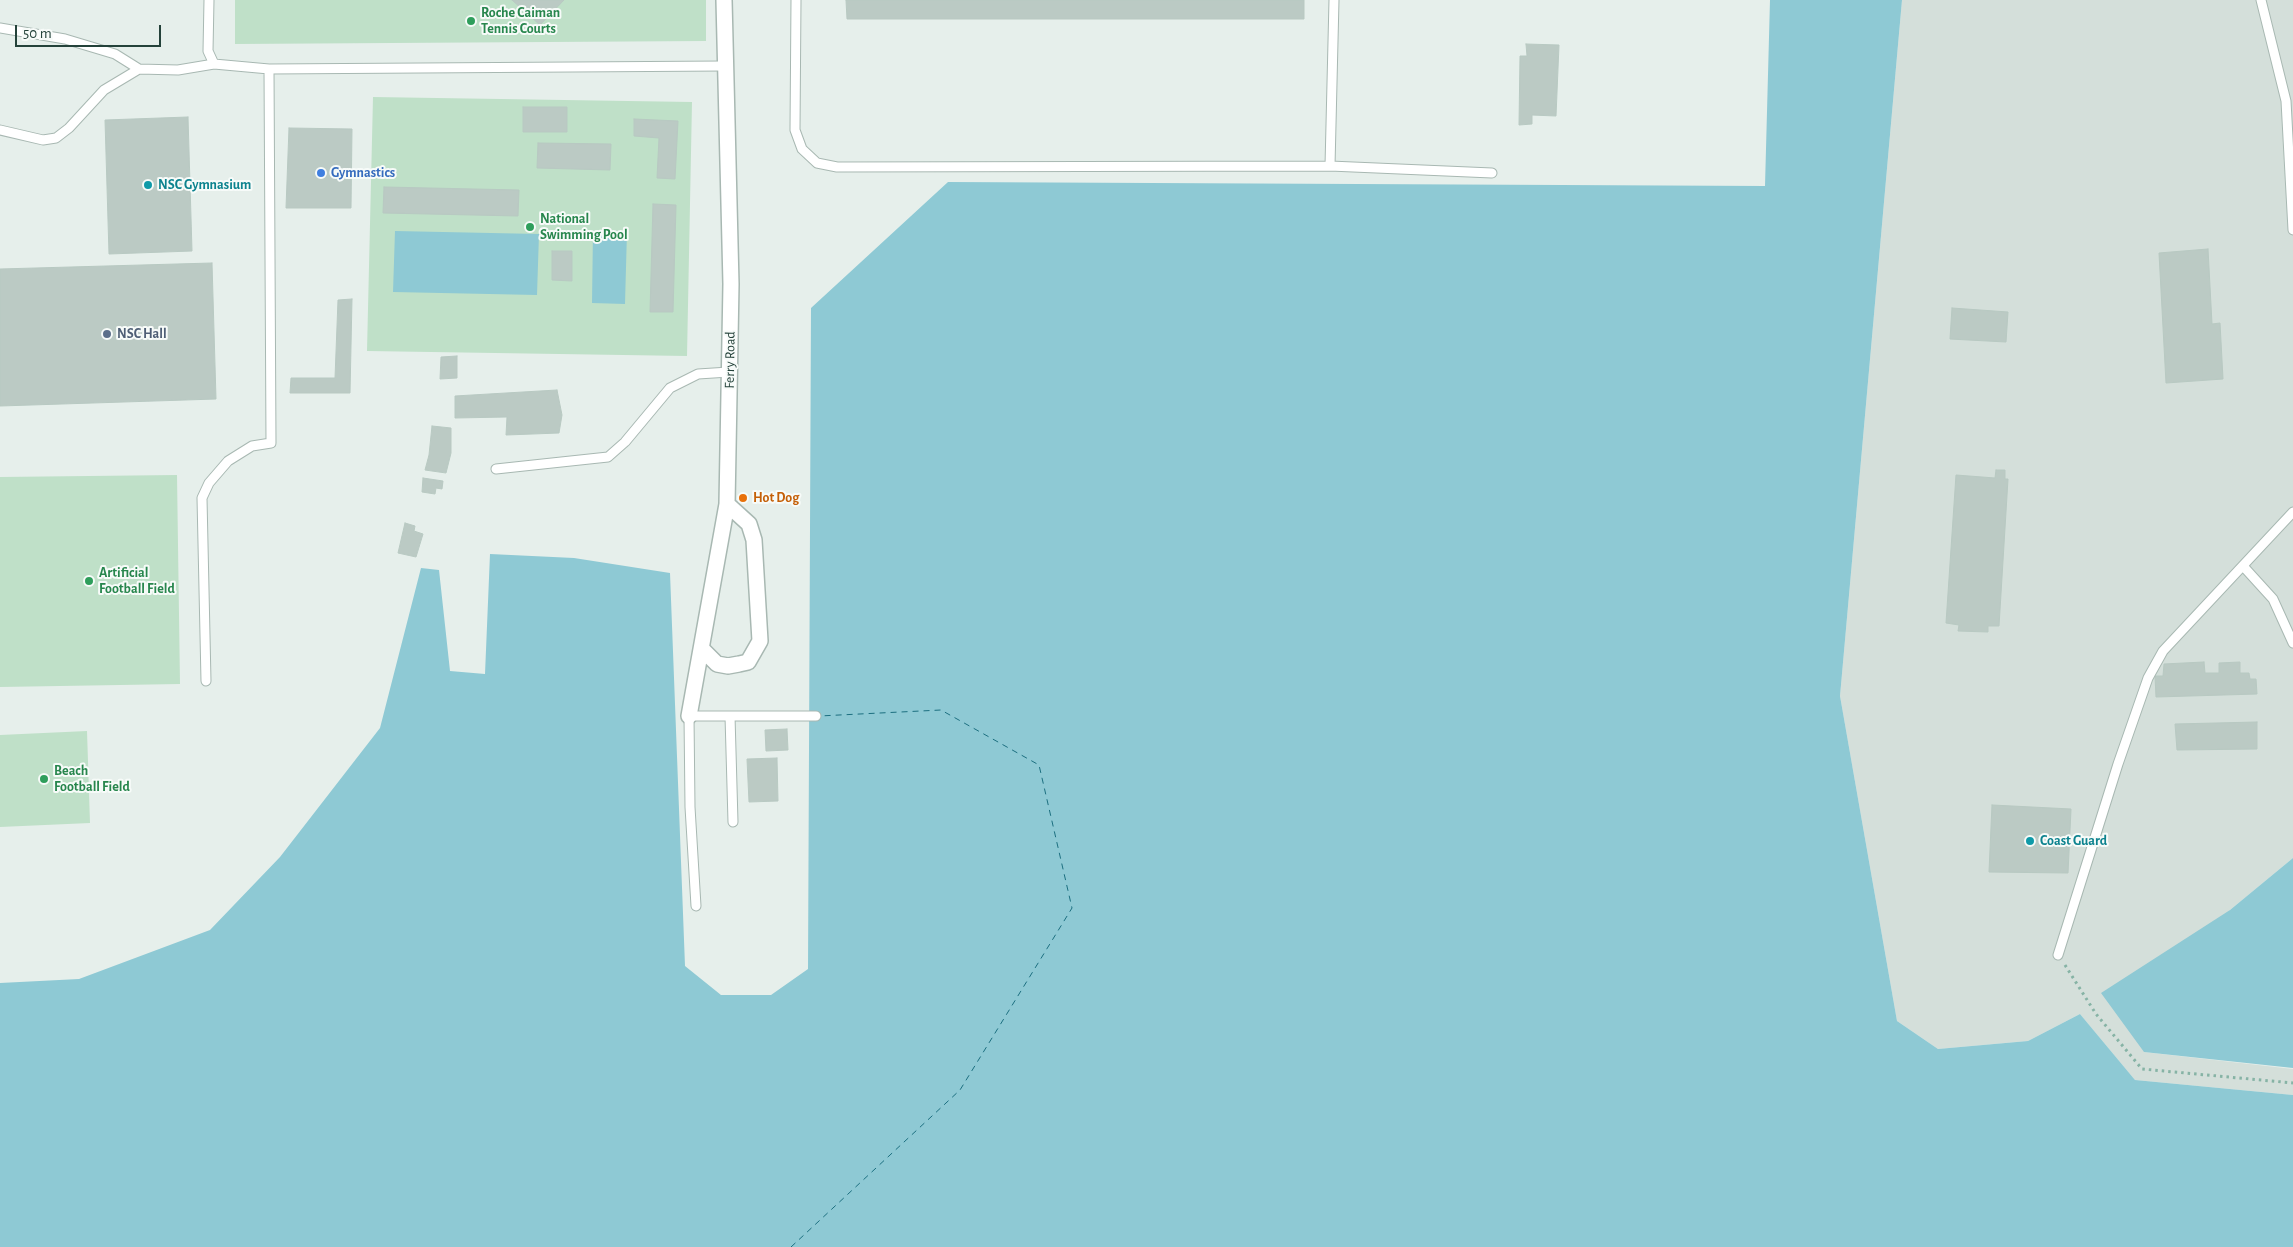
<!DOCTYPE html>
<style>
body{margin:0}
#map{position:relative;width:2293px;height:1247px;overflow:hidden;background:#e6efeb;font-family:"Alegreya Sans",sans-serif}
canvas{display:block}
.scale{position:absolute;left:15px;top:25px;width:146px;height:22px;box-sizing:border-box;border:2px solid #24423a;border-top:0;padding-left:6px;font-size:15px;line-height:18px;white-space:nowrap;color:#24423a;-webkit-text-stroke:4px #f7fbf9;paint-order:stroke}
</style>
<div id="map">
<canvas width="2293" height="1247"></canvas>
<div class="scale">50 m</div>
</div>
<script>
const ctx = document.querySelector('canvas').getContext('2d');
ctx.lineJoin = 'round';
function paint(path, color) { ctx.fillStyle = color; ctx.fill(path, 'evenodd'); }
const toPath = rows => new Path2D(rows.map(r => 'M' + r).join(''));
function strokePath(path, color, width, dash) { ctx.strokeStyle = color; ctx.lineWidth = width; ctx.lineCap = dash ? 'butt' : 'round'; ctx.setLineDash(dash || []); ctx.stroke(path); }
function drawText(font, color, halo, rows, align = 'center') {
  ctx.font = font + ' "Alegreya Sans",sans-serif'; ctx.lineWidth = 4; ctx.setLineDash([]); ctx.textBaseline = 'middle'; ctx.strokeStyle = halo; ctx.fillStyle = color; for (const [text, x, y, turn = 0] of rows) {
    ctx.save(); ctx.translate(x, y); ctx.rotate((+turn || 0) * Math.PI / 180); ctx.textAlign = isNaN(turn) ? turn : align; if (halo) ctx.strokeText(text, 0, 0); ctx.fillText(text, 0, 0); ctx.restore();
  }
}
paint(toPath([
 [1902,0,2293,0,2293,858,2230,910,2144,1052,2293,1069,2293,1095,2135,1080,2080,1014,2028,1041,1938,1049,1897,1021,1840,696]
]), '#d4dfda');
paint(toPath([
 [235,0,706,0,706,41,235,44],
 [373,97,692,102,687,356,367,351],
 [177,475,180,684,0,687,0,477],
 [87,731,90,823,0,827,0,735]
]), '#bfe0c8');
paint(toPath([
 [1770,0,1902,0,1840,696,1897,1021,1938,1049,2028,1041,2080,1014,2135,1080,2293,1095,2293,1247,0,1247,0,983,79,979,210,930,280,857,380,728,421,568,439,570,450,671,485,674,490,554,574,558,670,573,685,966,721,995,771,995,808,969,811,308,948,182,1765,186],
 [395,231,539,234,537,295,393,292],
 [593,231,627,231,625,304,592,303],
 [2293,858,2293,1068,2144,1052,2101,993,2230,910]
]), '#8ec9d4');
strokePath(toPath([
 [791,1247,960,1090,1072,908,1039,765,941,710,819,716]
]), '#1c6f80', 1, [6, 5]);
const building = toPath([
 [512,0,564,0,540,25,512,0],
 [846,0,1304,0,1304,19,847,19,846,0],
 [1526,44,1559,45,1556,116,1532,115,1532,124,1519,125,1520,56,1527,56,1526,44],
 [523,107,567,107,567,132,523,132,523,107],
 [188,117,192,251,109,254,105,120,188,117],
 [634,119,678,121,675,179,657,178,659,138,634,136,634,119],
 [289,128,352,129,351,208,286,208,289,128],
 [538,143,611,144,610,170,537,168,538,143],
 [384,187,519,190,518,216,383,213,384,187],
 [653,204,676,205,673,312,650,312,653,204],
 [2208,249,2212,324,2220,323,2223,379,2166,383,2159,253,2208,249],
 [552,251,572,251,572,281,552,280,552,251],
 [212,263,216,399,0,406,0,269,212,263],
 [352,299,350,393,290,393,291,378,335,378,338,300,352,299],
 [1952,308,2008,312,2006,342,1950,339,1952,308],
 [457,356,457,378,440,379,441,357,457,356],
 [557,390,562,415,559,433,506,435,507,417,455,418,455,396,557,390],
 [432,426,451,428,451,453,446,473,425,470,429,455,432,426],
 [1996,470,2005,470,2005,479,2008,479,1999,626,1988,626,1988,632,1958,631,1959,625,1946,623,1956,475,1995,478,1996,470],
 [423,478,443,481,442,489,436,488,435,494,422,492,423,478],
 [405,523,415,526,414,531,423,534,416,557,398,553,405,523],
 [2204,662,2205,673,2219,673,2219,663,2240,662,2240,673,2249,673,2250,679,2256,679,2257,694,2156,697,2155,676,2163,676,2164,664,2204,662],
 [2257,722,2257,749,2177,750,2175,724,2257,722],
 [787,729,788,750,766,751,765,730,787,729],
 [777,758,778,801,749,802,747,759,777,758],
 [1992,805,2071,809,2068,873,1989,872,1992,805]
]);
paint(building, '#bbcac4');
strokePath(building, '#b8c9c2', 1);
const lane = toPath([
 [209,0,208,51,214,64,269,69,724,66],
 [796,0,795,130,802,149,817,163,837,167,1330,166,1492,173],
 [2261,0,2286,101,2293,230],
 [0,28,65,39,115,54,139,69],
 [0,130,43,140,56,138,69,128,104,90,139,69,178,70,214,64],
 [1330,166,1334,0],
 [496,469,608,457,625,442,670,388,698,374,729,372],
 [2243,566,2273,599,2293,643],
 [206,681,202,498,209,483,228,461,252,446,271,443,269,69],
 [730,716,733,822],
 [696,906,690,807,689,716,816,716],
 [2058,955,2118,764,2148,678,2163,651,2293,512]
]);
const street = toPath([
 [702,649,717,664,728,666,739,664,748,662,760,641,754,540,749,524,727,504],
 [689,716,727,504,731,284,724,0]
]);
strokePath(lane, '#a8b8b2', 11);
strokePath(street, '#a8b8b2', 18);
strokePath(toPath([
 [2065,965,2096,1014,2142,1069,2293,1083]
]), '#86b3a5', 3, [2.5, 4]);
strokePath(lane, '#fff', 9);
strokePath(street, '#fff', 15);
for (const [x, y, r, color] of [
 [471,21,5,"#2e9e5b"],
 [321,173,5,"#3f7fe0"],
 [148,185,5,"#0f9aa8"],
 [530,227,5,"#2e9e5b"],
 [107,334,5,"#5c6f8a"],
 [743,498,5,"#e8710a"],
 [89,581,5,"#2e9e5b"],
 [44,779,5,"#2e9e5b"],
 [2030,841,5,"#0f9aa8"]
]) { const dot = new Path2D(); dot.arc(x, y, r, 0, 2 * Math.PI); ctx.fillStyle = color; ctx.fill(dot); strokePath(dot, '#f7fbf9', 2); }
drawText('bold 14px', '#27864d', '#f7fbf9', [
 ["Roche Caiman",481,13],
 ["Tennis Courts",481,29],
 ["National",540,219],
 ["Swimming Pool",540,235],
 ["Artificial",99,573],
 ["Football Field",99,589],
 ["Beach",54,771],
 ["Football Field",54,787]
], 'left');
drawText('bold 14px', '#366cbe', '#f7fbf9', [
 ["Gymnastics",331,173]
], 'left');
drawText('bold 14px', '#0d838f', '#f7fbf9', [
 ["NSC Gymnasium",158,185],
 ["Coast Guard",2040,841]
], 'left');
drawText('bold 14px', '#4e5e75', '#f7fbf9', [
 ["NSC Hall",117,334]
], 'left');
drawText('14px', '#24423a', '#f7fbf9', [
 ["Ferry Road",730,360,-89]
]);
drawText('bold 14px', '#c56008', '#f7fbf9', [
 ["Hot Dog",753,498]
], 'left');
</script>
